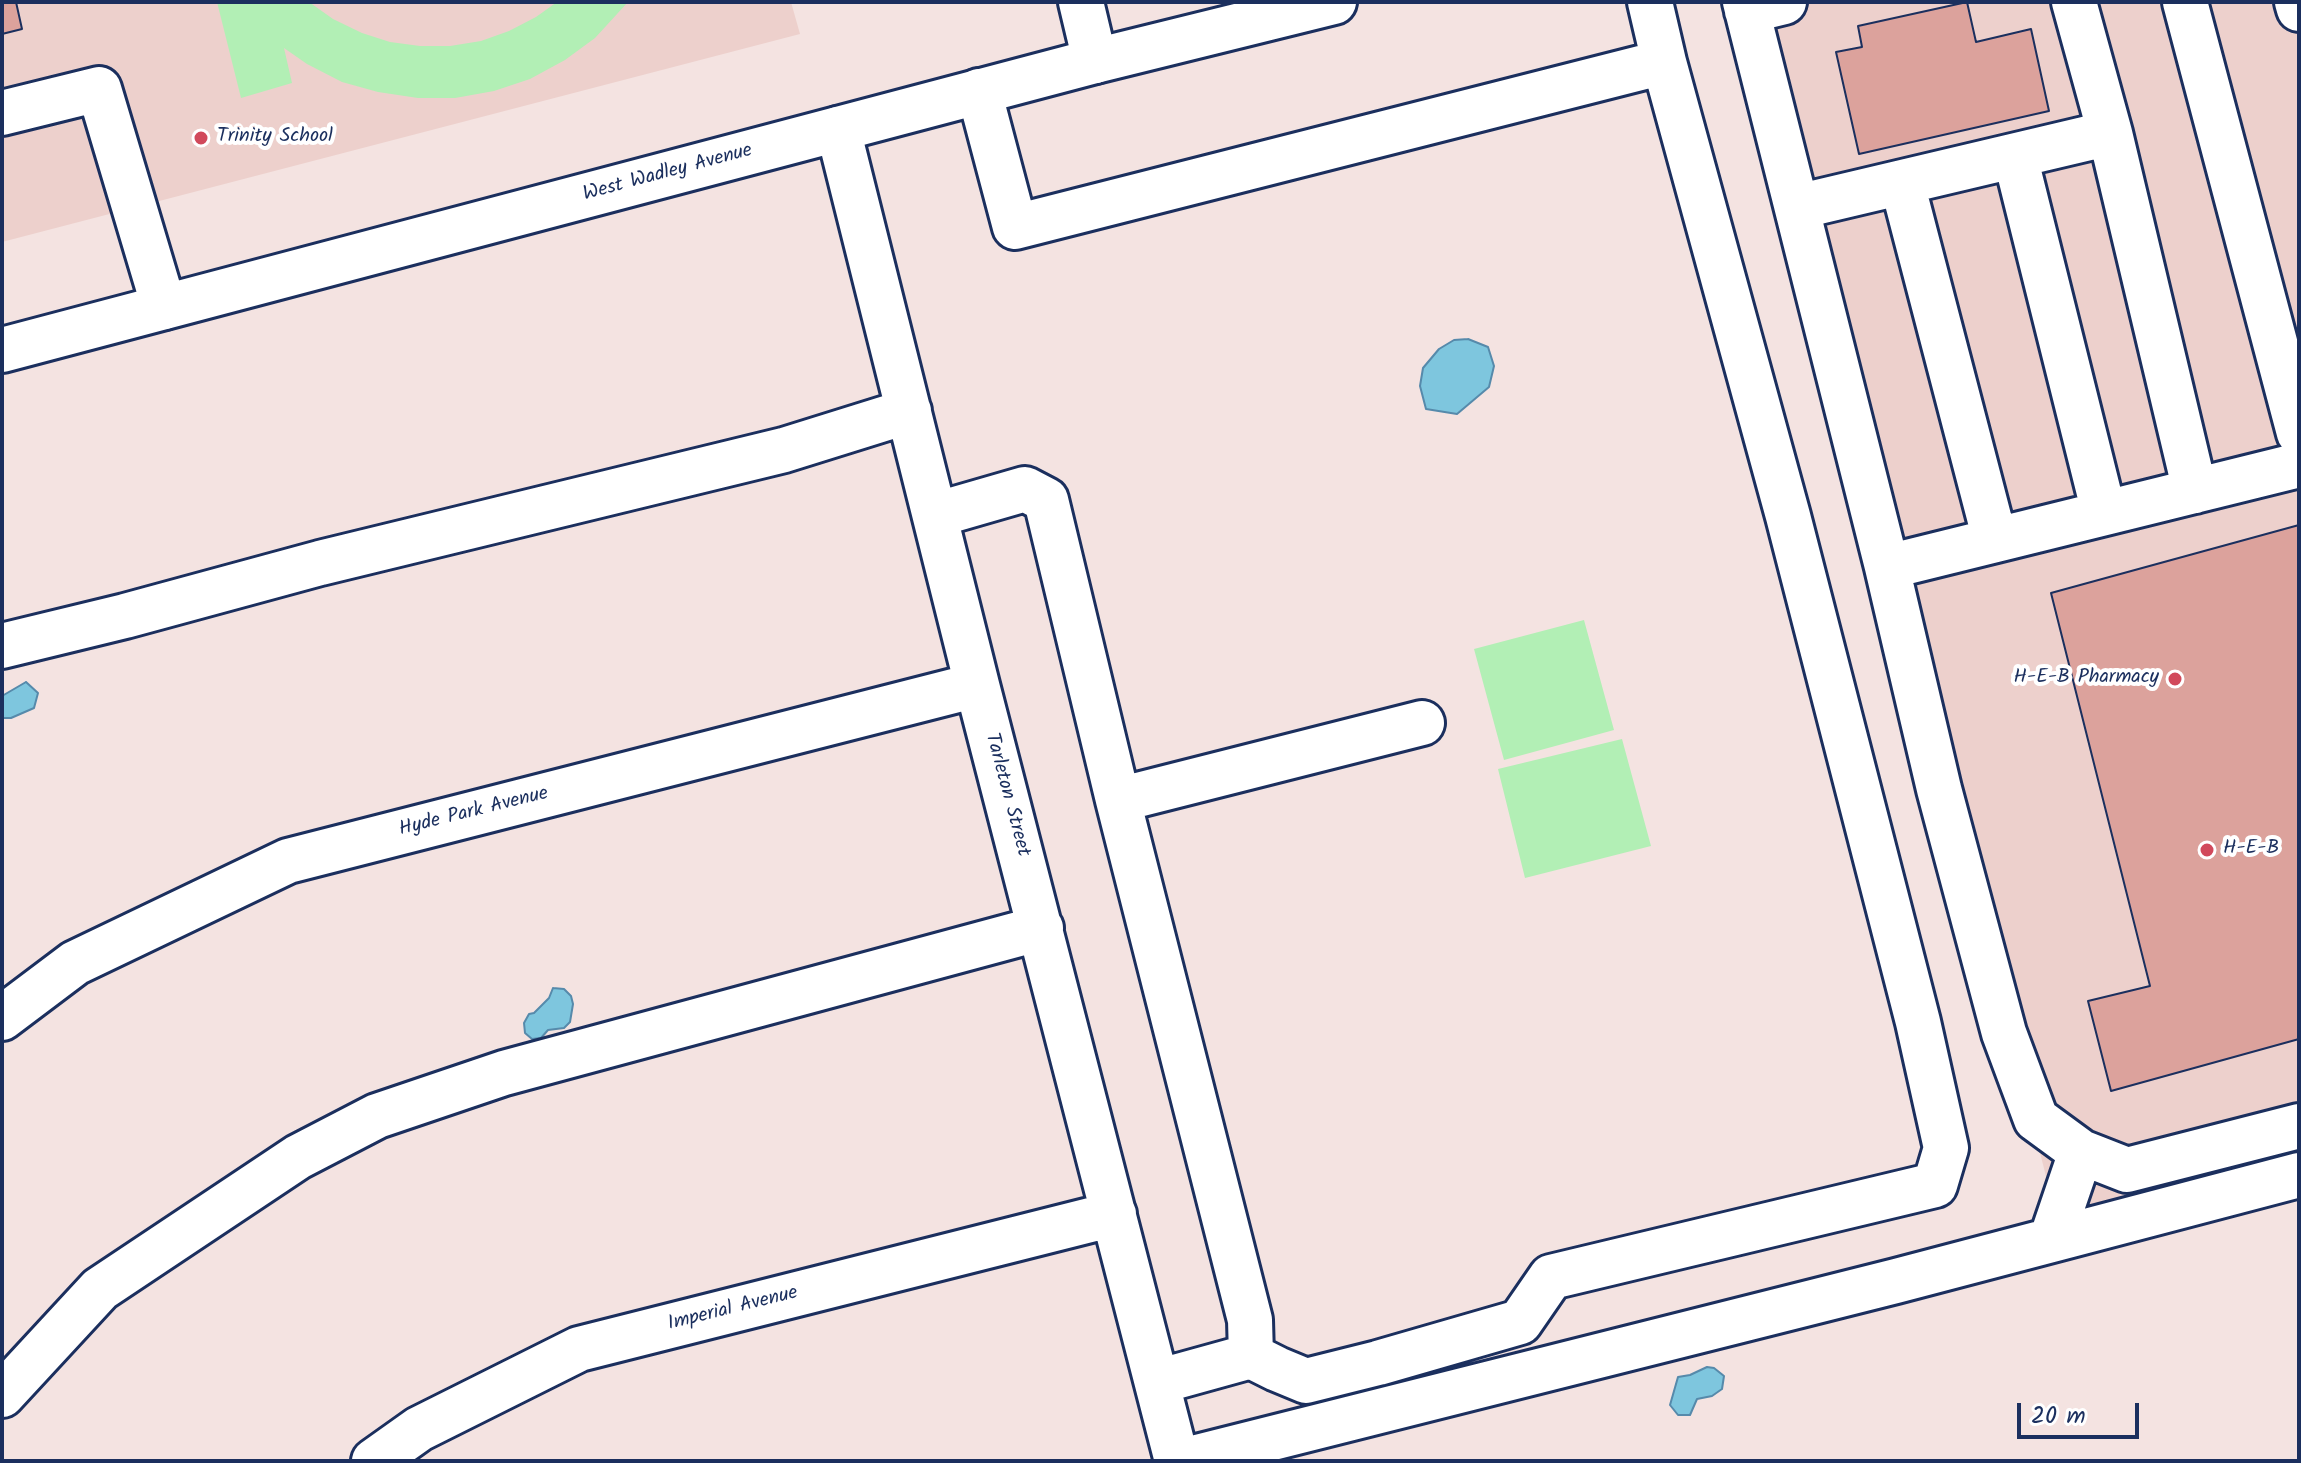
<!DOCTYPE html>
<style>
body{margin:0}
#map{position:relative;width:2301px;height:1463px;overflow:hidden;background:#f4e3e1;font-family:Kalam,sans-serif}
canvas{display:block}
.frame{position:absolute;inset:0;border:4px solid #1b2f5e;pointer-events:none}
.scale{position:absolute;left:2017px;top:1403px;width:122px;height:36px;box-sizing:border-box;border:4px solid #1b2f5e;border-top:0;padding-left:10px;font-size:24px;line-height:28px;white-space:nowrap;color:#1b2f5e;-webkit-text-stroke:6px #fff;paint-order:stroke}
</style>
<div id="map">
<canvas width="2301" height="1463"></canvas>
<div class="frame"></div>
<div class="scale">20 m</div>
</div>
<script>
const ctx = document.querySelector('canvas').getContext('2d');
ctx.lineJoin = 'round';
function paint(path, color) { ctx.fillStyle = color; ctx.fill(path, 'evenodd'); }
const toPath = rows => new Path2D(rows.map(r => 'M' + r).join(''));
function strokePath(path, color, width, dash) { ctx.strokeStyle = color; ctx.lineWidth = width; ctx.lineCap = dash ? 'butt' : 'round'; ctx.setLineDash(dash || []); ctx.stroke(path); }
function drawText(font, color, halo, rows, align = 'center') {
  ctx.font = font + ' Kalam,sans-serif'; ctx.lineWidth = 8; ctx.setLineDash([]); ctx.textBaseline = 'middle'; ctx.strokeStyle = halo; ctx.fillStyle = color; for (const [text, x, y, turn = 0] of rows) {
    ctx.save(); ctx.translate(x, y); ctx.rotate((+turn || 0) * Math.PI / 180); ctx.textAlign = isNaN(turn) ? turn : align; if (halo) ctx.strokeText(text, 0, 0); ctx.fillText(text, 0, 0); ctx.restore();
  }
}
paint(toPath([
 [2,2,791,2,800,34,2,242],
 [1750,2,2299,2,2299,1155,2056,1216]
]), '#edd0cc');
paint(toPath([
 [217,2,309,2,333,19,362,33,390,42,420,46,450,46,481,41,509,31,536,17,557,2,628,2,595,38,565,60,530,79,494,91,455,98,418,98,378,92,342,82,307,64,284,48,292,83,241,98],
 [1584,620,1614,730,1504,760,1474,649],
 [1622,739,1651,846,1525,878,1498,769]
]), '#b2efb5');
const water = toPath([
 [1468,339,1488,347,1494,366,1489,387,1457,414,1426,409,1420,386,1423,368,1439,349,1454,340,1468,339],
 [26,682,38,693,34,708,11,718,2,718,2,696,26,682],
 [553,988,564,989,571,996,573,1004,570,1022,564,1028,548,1030,541,1038,532,1039,525,1033,524,1023,529,1014,534,1013,549,998,553,988],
 [1707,1367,1714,1368,1724,1376,1722,1389,1712,1396,1697,1399,1690,1415,1678,1415,1670,1405,1678,1377,1690,1375,1707,1367]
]);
paint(water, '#7ec6de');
strokePath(water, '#568aab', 2);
const building = toPath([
 [2,2,16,2,22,29,2,34,2,2],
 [1967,2,1976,42,2031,29,2049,111,1859,154,1836,52,1862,47,1858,26,1967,2],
 [2299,525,2299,1039,2111,1091,2088,1001,2150,986,2051,593,2299,525]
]);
paint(building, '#dca29c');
strokePath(building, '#1b2f5e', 2);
const minor = toPath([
 [1081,2,1095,61],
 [1745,2,1887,567,2299,465],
 [2185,2,2299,433],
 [2297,2,2299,9],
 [1747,11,1784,2],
 [979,91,1015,227,1664,62,1650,2],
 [2,113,99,89,164,307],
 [838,129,977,685,1177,1461],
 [2110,133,2195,491],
 [2015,156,2104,513],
 [1902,183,1995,540],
 [1797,207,2110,133,2074,2],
 [935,515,1025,489,1046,500,1118,800,1250,1320,1251,1356],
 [1887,567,1939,789,2004,1033,2036,1119,2081,1152,2127,1170,2299,1126],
 [2,646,125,616,320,563,784,450,909,411],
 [1118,800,1422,723],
 [2,1018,75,963,288,861,977,685],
 [2051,1240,2081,1152],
 [1157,1382,1251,1356,1277,1369,1306,1381,1378,1363,1520,1322,1551,1277,1935,1185,1946,1148,1918,1022,1788,516,1664,62],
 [2,1395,100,1289,298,1157,377,1116,504,1073,1041,928],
 [374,1461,419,1429,579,1349,1114,1214],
 [1181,1461,1896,1281,2299,1175]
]);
const major = toPath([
 [2,350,1095,61,1334,2]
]);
strokePath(minor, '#1b2f5e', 50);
strokePath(major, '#1b2f5e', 50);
strokePath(minor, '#fff', 44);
strokePath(major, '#fff', 44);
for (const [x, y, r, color] of [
 [201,138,8,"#d1495b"],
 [2175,679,8,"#d1495b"],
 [2207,850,8,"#d1495b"]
]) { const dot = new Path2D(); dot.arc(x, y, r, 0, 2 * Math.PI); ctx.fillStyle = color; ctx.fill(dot); strokePath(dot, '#fff', 3); }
drawText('20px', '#1b2f5e', '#fff', [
 ["Trinity School",217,138],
 ["H-E-B Pharmacy",2159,679,"right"],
 ["H-E-B",2223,850]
], 'left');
drawText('20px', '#1b2f5e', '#fff', [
 ["West Wadley Avenue",668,174,-15],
 ["Tarleton Street",1006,795,75],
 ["Hyde Park Avenue",474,813,-14],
 ["Imperial Avenue",733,1310,-14]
]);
</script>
